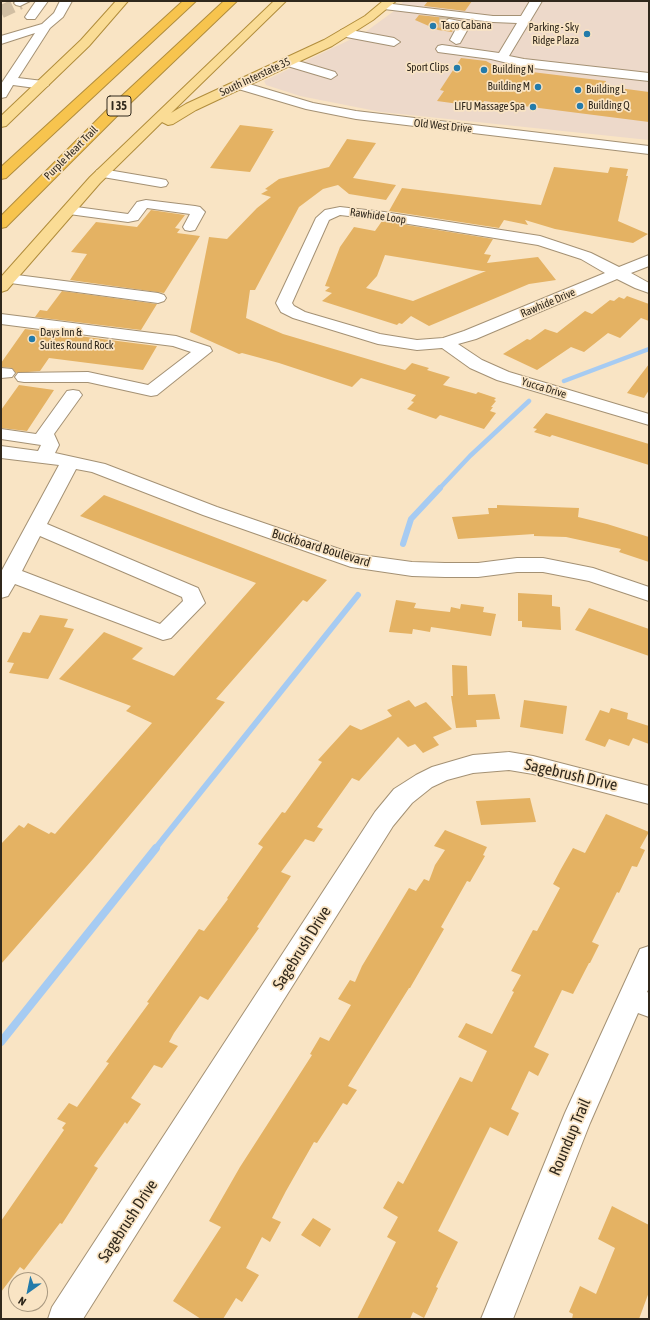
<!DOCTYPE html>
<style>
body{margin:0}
#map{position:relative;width:650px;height:1320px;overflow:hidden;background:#f9e4c4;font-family:"Asap Condensed",sans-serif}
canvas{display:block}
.frame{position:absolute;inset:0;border:2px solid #30281c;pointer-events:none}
.north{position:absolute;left:8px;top:1272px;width:40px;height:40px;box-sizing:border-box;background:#f9e4c4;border:1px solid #a99981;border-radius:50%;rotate:213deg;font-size:11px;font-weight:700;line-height:16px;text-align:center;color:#30281c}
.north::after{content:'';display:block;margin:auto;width:14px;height:18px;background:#237baa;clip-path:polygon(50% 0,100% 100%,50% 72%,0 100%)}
</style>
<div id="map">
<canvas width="650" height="1320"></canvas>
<div class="frame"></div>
<div class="north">N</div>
</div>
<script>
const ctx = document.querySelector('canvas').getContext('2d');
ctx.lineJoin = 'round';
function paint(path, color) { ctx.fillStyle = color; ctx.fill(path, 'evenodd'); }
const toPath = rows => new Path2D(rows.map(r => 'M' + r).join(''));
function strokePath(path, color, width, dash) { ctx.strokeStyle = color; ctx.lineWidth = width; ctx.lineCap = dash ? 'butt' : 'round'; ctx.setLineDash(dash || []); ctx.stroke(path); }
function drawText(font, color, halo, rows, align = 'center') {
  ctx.font = font + ' "Asap Condensed",sans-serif'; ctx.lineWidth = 3.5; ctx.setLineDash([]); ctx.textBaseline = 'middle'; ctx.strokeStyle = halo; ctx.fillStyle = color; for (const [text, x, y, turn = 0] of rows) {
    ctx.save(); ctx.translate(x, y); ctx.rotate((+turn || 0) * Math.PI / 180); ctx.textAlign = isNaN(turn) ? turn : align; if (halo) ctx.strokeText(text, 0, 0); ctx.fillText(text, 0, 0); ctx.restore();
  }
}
paint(toPath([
 [404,1,649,1,649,140,381,112,300,96,266,85,264,81,364,33,394,11]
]), '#edd9ca');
strokePath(toPath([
 [564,381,649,349],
 [439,489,470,456,529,401]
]), '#a6cbf2', 4.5);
strokePath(toPath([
 [403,544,411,519,440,488],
 [155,849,358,595]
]), '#a6cbf2', 6);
strokePath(toPath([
 [1,1042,156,848]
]), '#a6cbf2', 8);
paint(toPath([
 [428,1,472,1,465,11,424,6],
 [419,15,447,18,442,21,442,23,454,28,452,32,438,30,415,20],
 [461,58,486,61,499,68,606,81,604,86,649,92,649,122,484,101,481,107,437,101,444,91,440,90],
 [240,125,273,129,271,131,274,131,250,172,210,168],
 [347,139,376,143,353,178,396,185,386,200,349,194,338,185,323,189,299,207,255,290,250,290,246,318,283,334,405,370,412,363,429,368,427,370,450,377,443,385,476,394,478,392,496,398,494,400,496,401,491,407,493,407,490,411,496,413,484,429,440,415,436,419,407,409,414,402,411,401,416,395,361,378,352,387,279,363,242,353,239,354,190,332,209,237,227,239,257,208,271,197,261,194,268,190,265,189,279,179,329,167],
 [554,167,608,173,610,167,628,169,626,176,628,176,618,221,648,234,633,243,555,229,525,220,528,225,504,220,499,228,389,211,402,188,541,205],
 [151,210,185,215,175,228,180,229,177,233,200,236,164,293,70,280,87,254,71,252,96,222,137,227],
 [382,221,493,239,484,254,491,255,487,263,538,257,556,280,529,284,429,326,411,316,402,324,399,323,397,325,322,301,332,293,325,291,330,287,325,286,340,247,354,227,375,231],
 [385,255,482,271,486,271,413,301,366,288,377,276],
 [62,291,157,304,141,330,35,317,40,310,47,311],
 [627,296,649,304,649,321,641,318,620,338,608,333,584,352,571,347,537,370,503,354,527,339,530,340,545,329,557,333,585,311,592,314,610,300,614,301,619,297,624,299],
 [25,329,133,343,157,346,143,370,49,358,40,371,16,373,12,368,1,367,1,363],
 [649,364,649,390,644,398,627,393],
 [19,385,54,390,27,431,1,428,1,410],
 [546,413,649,444,649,465,552,435,550,437,534,432,537,429,533,428],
 [104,495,327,580,307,602,303,600,216,699,225,702,93,859,1,964,1,844,19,825,24,828,28,823,49,834,51,832,55,834,152,723,126,711,131,706,59,679,104,632,143,648,132,659,174,676,256,583,80,516],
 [497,505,579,508,578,517,607,524,649,537,649,562,619,552,621,549,566,537,534,536,534,534,458,539,452,517,489,514,488,508,497,508],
 [518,593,552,595,552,606,560,607,561,630,522,627,522,621,518,621],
 [396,600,416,603,414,608,450,612,451,607,460,609,461,604,484,607,483,612,496,614,491,636,431,627,430,632,413,629,412,634,389,632],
 [589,608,649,629,649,656,575,630],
 [40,615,68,619,64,627,74,629,48,679,9,673,14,663,7,662,23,632,30,633],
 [452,665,467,666,468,695,495,694,500,719,476,720,477,727,456,728,451,696,453,696],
 [409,700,415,707,426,702,452,729,433,737,439,745,423,753,415,744,408,747,398,737,359,781,352,778,317,827,323,829,314,842,305,839,281,872,291,876,257,927,259,928,223,979,208,1000,200,996,174,1033,169,1042,178,1046,162,1068,154,1065,131,1098,141,1104,127,1124,125,1122,94,1166,98,1168,62,1224,60,1223,24,1270,20,1267,1,1292,1,1221,64,1130,62,1128,66,1123,57,1119,69,1103,77,1107,109,1063,106,1062,149,1003,147,1002,199,929,204,931,228,899,227,898,263,847,258,844,282,812,285,813,322,762,318,760,350,725,361,730,392,716,387,710],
 [524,700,567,706,563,734,520,727],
 [611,708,628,713,627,719,649,726,649,744,633,738,629,746,609,739,605,747,585,740,600,710,609,713],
 [530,798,536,822,481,825,476,801],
 [606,814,649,832,640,848,645,850,637,867,632,866,619,893,617,892,592,942,599,945,590,963,589,963,573,994,562,990,534,1047,549,1054,538,1076,529,1071,511,1109,519,1113,508,1136,490,1127,438,1231,458,1242,436,1287,438,1288,424,1318,413,1312,410,1319,357,1319,396,1242,387,1237,398,1217,383,1208,398,1181,403,1184,460,1077,472,1082,487,1051,458,1037,466,1023,492,1034,514,992,512,991,521,975,511,971,533,930,537,931,560,888,553,884,561,869,573,848,585,853],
 [445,830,487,847,483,855,485,856,470,882,467,881,441,927,444,929,410,988,409,988,348,1086,357,1090,347,1105,343,1103,317,1143,314,1142,286,1191,272,1218,281,1222,270,1242,262,1237,246,1268,259,1275,242,1302,236,1298,223,1319,201,1319,173,1301,221,1227,209,1221,240,1167,312,1055,310,1054,320,1037,329,1041,351,1005,338,999,350,980,355,982,362,966,409,888,416,891,424,879,429,881,435,865,445,850,434,846],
 [612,1206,649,1225,649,1292,639,1319,572,1319,573,1314,569,1312,580,1286,596,1294,615,1248,598,1239],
 [313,1218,331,1229,320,1247,301,1235]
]), '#e4b263');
strokePath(toPath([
 [1,12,20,3],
 [439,21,449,22]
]), '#d1bea2', 13, [13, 6]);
const minor = toPath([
 [16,1,30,1,20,6,16,5,14,3,16,1],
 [36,1,48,1,35,19,27,19,25,17,36,1],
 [60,1,72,1,63,17,50,28,18,78,43,81,49,85,43,89,13,85,6,97,1,98,1,84,35,33,1,44,1,36,42,24,54,13,60,1],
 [530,1,542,1,509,56,524,59,649,73,649,81,524,67,491,59,438,52,436,49,438,46,442,45,499,53,517,23,493,22,384,9,378,6,384,3,493,16,521,16,530,1],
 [449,19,464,22,469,27,460,43,456,44,450,40,457,27,445,24,443,22,449,19],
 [345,29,394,38,400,42,394,46,341,36,339,33,341,30,345,29],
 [288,58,335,72,337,75,331,79,284,65,282,62,288,58],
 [239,81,313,103,356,111,649,146,649,154,356,119,306,109,235,88,233,85,235,82,239,81],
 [102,169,161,179,166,180,168,183,166,186,161,187,97,176,95,173,97,170,102,169],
 [146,200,195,206,200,207,205,212,195,230,190,231,185,230,183,227,190,214,147,208,138,220,128,222,69,214,64,213,62,210,64,207,69,206,128,214,137,202,146,200],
 [340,207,384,212,540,236,591,253,619,267,649,255,649,266,631,273,649,283,649,293,635,288,617,279,476,339,458,344,482,360,509,372,649,414,649,425,497,380,470,368,442,348,417,350,378,344,293,318,281,312,276,303,316,218,325,210,340,207],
 [340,215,384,220,538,245,581,259,605,273,464,331,443,338,417,340,380,334,305,312,294,306,292,303,329,220,340,215],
 [9,274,158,293,164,295,166,298,164,301,158,303,3,282,1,279,3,276,9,274],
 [1,314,176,336,210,347,212,351,157,395,151,396,88,382,24,382,18,381,15,377,18,373,88,372,148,385,191,352,173,346,1,324,1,314],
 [1,368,12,369,15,373,12,377,1,378,1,368],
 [73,390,79,391,82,395,54,434,59,445,55,453,105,464,217,507,354,554,412,562,445,563,478,563,517,558,543,558,593,568,649,587,649,601,589,581,543,572,517,572,478,577,445,577,412,576,351,567,203,515,92,472,76,469,47,524,198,588,205,603,171,638,163,640,15,584,8,596,1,598,1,572,59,465,1,458,1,446,38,451,41,445,1,439,1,429,36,434,67,391,73,390],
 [40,536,182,597,183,601,160,624,22,571,40,536],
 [509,752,533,756,649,786,649,804,533,774,509,770,473,773,447,780,432,787,412,803,393,826,83,1319,48,1319,52,1307,375,812,394,789,416,775,432,767,473,755,509,752],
 [649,946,649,988,647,992,649,993,649,1017,638,1013,590,1123,513,1319,481,1319,565,1113,640,949,649,946]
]);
const major = toPath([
 [116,1,128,1,89,46,6,126,1,127,1,116,81,40,116,1],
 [274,1,286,1,171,113,186,104,324,40,365,16,383,1,396,1,373,20,332,46,196,110,173,124,168,125,162,122,100,183,7,290,1,292,1,277,90,177,274,1]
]);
const highway = toPath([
 [183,1,196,1,6,178,1,179,1,167,183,1],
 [224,1,237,1,122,111,6,227,1,228,1,216,112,105,224,1]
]);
strokePath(minor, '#a49174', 2);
strokePath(major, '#b18d3c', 2);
strokePath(highway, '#b18d3c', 2);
paint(minor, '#fff');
paint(major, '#fadc95');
paint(highway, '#f7c44e');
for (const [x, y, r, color] of [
 [433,26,4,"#237baa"],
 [587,34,4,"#237baa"],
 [457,68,4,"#237baa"],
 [484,70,4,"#237baa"],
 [538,87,4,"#237baa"],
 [578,90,4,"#237baa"],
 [580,106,4,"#237baa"],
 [533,107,4,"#237baa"],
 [32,339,4,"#237baa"]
]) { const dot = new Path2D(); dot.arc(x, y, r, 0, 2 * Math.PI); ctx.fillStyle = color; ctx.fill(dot); strokePath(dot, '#f9e4c4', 1.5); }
drawText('11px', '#30281c', '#f9e4c4', [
 ["Taco Cabana",441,26],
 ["Parking - Sky",579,28,"right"],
 ["Ridge Plaza",579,41,"right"],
 ["Sport Clips",449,68,"right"],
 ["Building N",492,70],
 ["Building M",530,87,"right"],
 ["Building L",586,90],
 ["Building Q",588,106],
 ["LIFU Massage Spa",525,107,"right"],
 ["Days Inn &",40,333],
 ["Suites Round Rock",40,346]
], 'left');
drawText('11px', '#30281c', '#f9e4c4', [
 ["South Interstate 35",255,77,-25],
 ["Old West Drive",443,126,6],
 ["Purple Heart Trail",71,153,-45],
 ["Rawhide Loop",378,216,8],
 ["Rawhide Drive",548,303,-23],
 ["Yucca Drive",544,388,17]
]);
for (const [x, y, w] of [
 [119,106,24]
]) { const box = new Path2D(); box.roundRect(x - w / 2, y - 10, w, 20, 3); ctx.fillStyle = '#f9e4c4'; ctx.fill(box); strokePath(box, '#30281c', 1); }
drawText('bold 12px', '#30281c', null, [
 ["I 35",119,106]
]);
drawText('13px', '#30281c', '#f9e4c4', [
 ["Buckboard Boulevard",321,548,17]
]);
drawText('16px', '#30281c', '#f9e4c4', [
 ["Sagebrush Drive",571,775,13],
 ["Sagebrush Drive",302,948,-58],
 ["Roundup Trail",570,1137,-67],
 ["Sagebrush Drive",128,1221,-57]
]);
</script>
